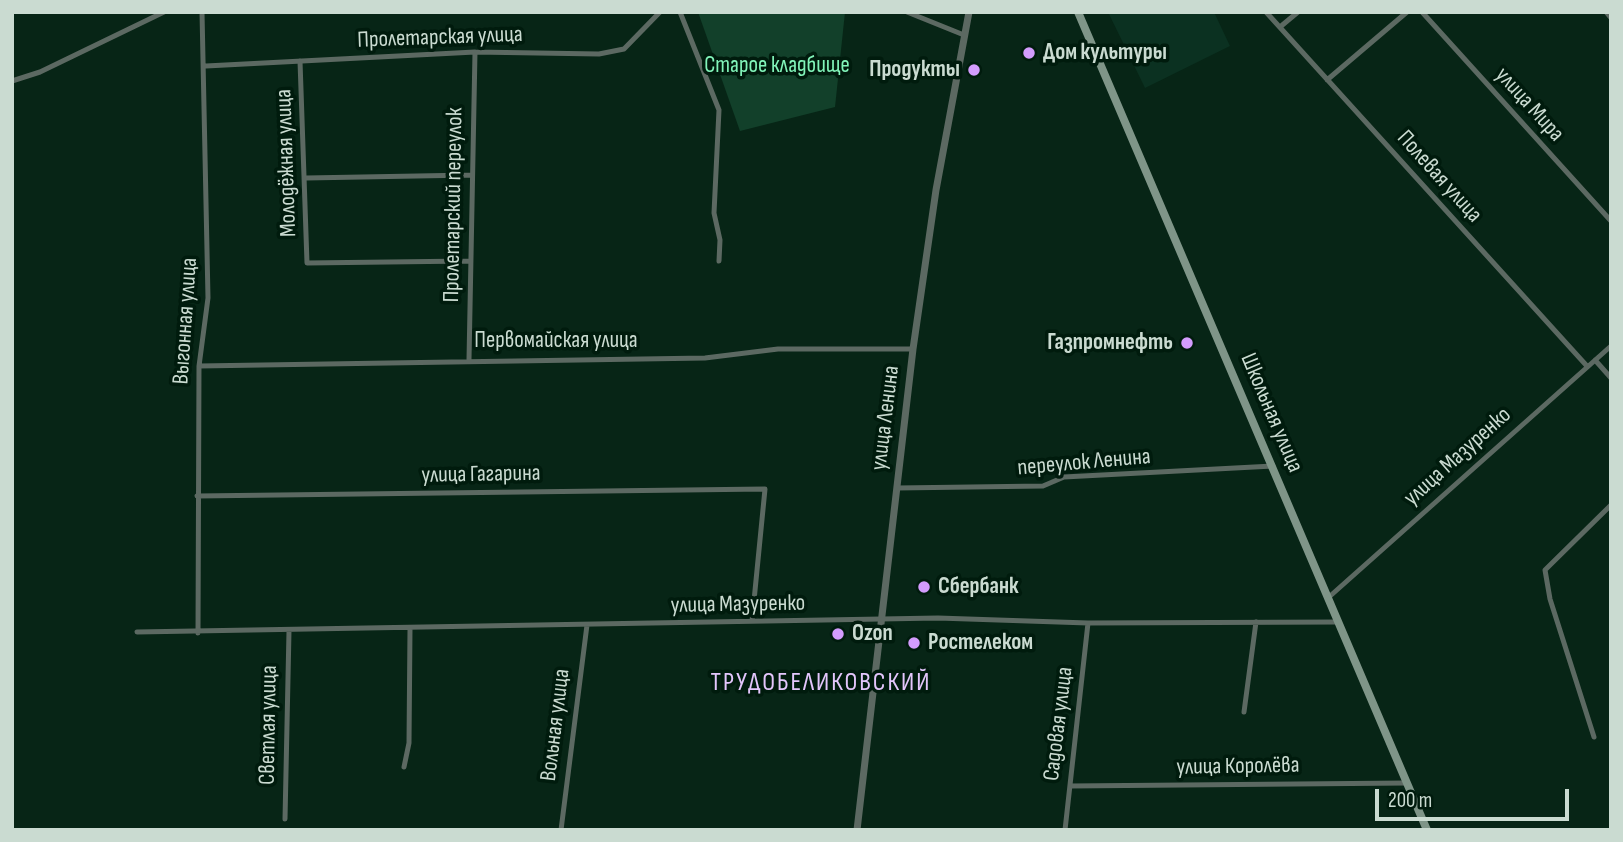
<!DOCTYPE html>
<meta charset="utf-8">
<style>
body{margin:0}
#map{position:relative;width:1623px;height:842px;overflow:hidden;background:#072516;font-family:"Sofia Sans Condensed",sans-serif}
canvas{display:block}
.frame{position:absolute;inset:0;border:14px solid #cadbd1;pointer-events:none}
.scale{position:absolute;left:1375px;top:789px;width:194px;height:32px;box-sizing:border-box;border:4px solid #cadbd1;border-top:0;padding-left:9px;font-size:21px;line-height:24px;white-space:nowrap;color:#cadbd1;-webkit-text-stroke:5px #001b0d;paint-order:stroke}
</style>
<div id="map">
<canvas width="1623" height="842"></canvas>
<div class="frame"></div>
<div class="scale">200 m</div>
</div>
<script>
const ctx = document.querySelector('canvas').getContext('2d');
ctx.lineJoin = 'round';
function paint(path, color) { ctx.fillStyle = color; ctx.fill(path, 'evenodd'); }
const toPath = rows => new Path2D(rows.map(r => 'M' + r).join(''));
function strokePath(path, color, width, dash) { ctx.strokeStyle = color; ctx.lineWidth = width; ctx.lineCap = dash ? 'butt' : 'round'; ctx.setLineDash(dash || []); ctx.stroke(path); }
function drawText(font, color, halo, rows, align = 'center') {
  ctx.font = font + ' "Sofia Sans Condensed",sans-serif'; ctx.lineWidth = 7; ctx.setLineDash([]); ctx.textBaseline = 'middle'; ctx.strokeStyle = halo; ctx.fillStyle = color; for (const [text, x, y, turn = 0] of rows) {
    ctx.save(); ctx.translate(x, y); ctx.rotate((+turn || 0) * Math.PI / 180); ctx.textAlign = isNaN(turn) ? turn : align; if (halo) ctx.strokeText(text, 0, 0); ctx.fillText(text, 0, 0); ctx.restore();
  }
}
paint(toPath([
 [1108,12,1214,12,1230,46,1145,88]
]), '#0b3121');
paint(toPath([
 [698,12,845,12,835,107,740,131]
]), '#12402a');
strokePath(toPath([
 [680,12,719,110,714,213,720,240,719,261],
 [907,12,964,35],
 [1266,12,1586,365],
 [1422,12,1611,221],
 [1606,12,1611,18],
 [1280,27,1298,12],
 [300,61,307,263,469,261],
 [206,66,475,52,599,54,624,49,660,12],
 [1327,80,1407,12],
 [12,81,40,72,164,12],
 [306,178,472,175],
 [469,359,475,52],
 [1595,360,1611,378],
 [199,366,705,358,778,349,913,349],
 [897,488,1043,486,1064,477,1273,466],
 [197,496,765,489,752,621],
 [1329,597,1611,346],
 [137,632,938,618,1088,623,1339,622],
 [198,633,199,366,208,298,202,12],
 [1244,712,1256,622],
 [1594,737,1550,599,1545,570,1611,505],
 [404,767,409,743,410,629],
 [1070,786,1407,783],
 [285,819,289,631],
 [561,830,587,625],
 [1065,830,1088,623]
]), '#5c6962', 5);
strokePath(toPath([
 [857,830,913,349,936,190,969,12]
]), '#5c6962', 7);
strokePath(toPath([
 [1078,12,1427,830]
]), '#7f9588', 8);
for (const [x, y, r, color] of [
 [1029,53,7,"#d39cfd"],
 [974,70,7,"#d39cfd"],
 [1187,343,7,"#d39cfd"],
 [924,587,7,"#d39cfd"],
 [838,634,7,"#d39cfd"],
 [914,643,7,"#d39cfd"]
]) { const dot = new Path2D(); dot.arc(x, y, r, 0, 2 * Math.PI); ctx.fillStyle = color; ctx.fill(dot); strokePath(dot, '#001b0d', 2.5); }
drawText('23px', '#cadbd1', '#001b0d', [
 ["Пролетарская улица",440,38,-2],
 ["улица Мира",1529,105,48],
 ["Молодёжная улица",287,163,-92],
 ["Полевая улица",1439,177,48],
 ["Пролетарский переулок",454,205,-89],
 ["Выгонная улица",186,321,-86],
 ["Первомайская улица",556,341],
 ["Школьная улица",1271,413,67],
 ["улица Ленина",886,418,-83],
 ["улица Мазуренко",1458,457,-42],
 ["переулок Ленина",1084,463,-5],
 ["улица Гагарина",481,475,-1],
 ["улица Мазуренко",738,605,-1],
 ["Садовая улица",1059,724,-83],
 ["Светлая улица",269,725,-89],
 ["Вольная улица",556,725,-83],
 ["улица Королёва",1238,767,-1]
]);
drawText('bold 23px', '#cadbd1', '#001b0d', [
 ["Дом культуры",1043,53],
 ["Продукты",960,70,"right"],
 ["Газпромнефть",1173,343,"right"],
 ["Сбербанк",938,587],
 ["Ozon",852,634],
 ["Ростелеком",928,643]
], 'left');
drawText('23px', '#82f5ba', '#001b0d', [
 ["Старое кладбище",777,66]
]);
ctx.letterSpacing = '2px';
drawText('26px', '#e3c6fc', '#001b0d', [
 ["ТРУДОБЕЛИКОВСКИЙ",821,683]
]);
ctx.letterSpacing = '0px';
</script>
